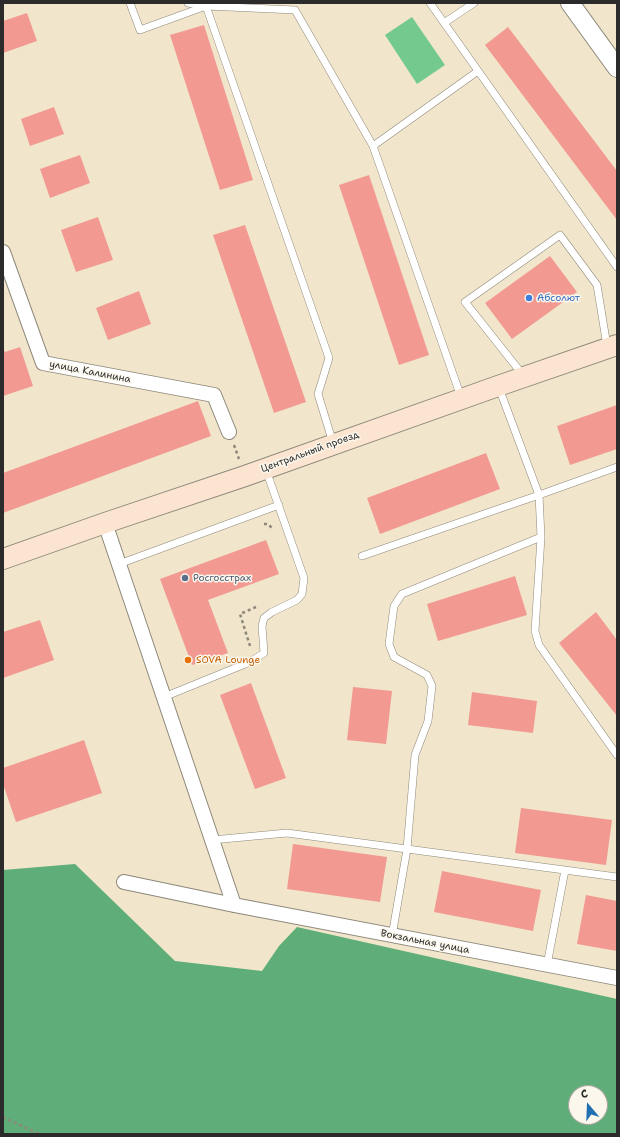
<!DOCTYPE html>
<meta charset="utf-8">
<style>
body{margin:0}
#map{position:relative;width:620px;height:1137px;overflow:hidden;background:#f1e6cb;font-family:"Shantell Sans",sans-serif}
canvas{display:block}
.frame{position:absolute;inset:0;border:4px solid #2b2b2b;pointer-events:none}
.north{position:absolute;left:568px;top:1085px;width:40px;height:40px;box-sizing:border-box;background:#fbf7ec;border:1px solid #a8a59f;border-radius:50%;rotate:341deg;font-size:11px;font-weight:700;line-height:16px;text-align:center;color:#2b2b2b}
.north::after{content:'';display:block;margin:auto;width:14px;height:18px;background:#1f6fb2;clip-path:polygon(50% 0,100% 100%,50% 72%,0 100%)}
</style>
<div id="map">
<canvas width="620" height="1137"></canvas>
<div class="frame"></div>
<div class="north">С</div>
</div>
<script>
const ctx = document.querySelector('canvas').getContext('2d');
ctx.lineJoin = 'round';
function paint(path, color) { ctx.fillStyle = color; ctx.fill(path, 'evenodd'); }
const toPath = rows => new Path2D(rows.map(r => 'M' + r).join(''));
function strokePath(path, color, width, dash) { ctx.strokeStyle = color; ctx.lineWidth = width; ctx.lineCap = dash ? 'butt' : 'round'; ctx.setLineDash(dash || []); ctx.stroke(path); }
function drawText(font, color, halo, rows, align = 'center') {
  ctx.font = font + ' "Shantell Sans",sans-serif'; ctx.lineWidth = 3; ctx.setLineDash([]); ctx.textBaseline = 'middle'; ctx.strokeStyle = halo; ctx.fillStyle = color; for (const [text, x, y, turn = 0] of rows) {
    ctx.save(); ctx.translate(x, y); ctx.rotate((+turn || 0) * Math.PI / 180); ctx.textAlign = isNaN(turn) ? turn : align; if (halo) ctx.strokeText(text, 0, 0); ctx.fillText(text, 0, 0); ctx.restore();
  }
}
paint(toPath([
 [412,17,445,65,417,84,385,35]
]), '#74ca8e');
paint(toPath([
 [75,864,175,961,262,971,279,946,297,927,617,999,617,1134,3,1134,3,870],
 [576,1093,600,1093,600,1117,576,1117]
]), '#5fae79');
paint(toPath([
 [27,13,37,41,3,53,3,21],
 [204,25,253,180,220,190,170,35],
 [508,27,617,171,617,220,485,45],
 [54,107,64,134,30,146,21,119],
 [80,155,90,183,50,198,40,169],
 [369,175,429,355,399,365,339,185],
 [98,217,113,260,76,272,61,230],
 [245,225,306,402,274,413,213,235],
 [550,256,577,292,512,339,485,303],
 [139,291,151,324,108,340,96,308],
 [20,347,33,386,3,396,3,348,5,352],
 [198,401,211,436,3,513,3,473],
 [617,405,617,449,570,465,557,426],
 [486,453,500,489,380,534,367,498],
 [266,540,279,574,208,600,228,653,192,665,160,579],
 [515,576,527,615,438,641,427,604],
 [596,612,617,640,617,716,559,643],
 [40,620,54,660,3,678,3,632],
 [251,683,286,778,255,789,220,695],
 [353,687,392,691,386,744,347,740],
 [472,692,537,701,533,733,468,725],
 [84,740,102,793,16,822,3,784,3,768],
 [521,808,612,820,606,865,515,853],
 [293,844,387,857,380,902,287,889],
 [442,871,541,890,533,931,434,912],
 [586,895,617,901,617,951,577,944]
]), '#f29992');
const service = toPath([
 [130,3,140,30,206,6,329,358,318,394,333,443],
 [188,3,206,6,295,10,373,146,461,397],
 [430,3,617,267],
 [444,23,474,3],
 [373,146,478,71],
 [523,375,465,302,560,235,597,285,607,346],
 [541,537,535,631,539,645,617,755],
 [362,556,539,495,617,467],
 [119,564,279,505],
 [164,697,245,664,255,659,264,653,262,626,264,618,272,612,297,600,302,594,304,578,266,470],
 [212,840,287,833,617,877],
 [392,936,407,849,415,755,428,721,432,686,427,675,394,657,389,644,394,606,402,594,541,537,539,495,499,388],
 [547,965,565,870]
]);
const minor = toPath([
 [3,252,43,363,214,395,229,432],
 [105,523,234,905],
 [124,882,234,905,617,978]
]);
const tertiary = toPath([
 [570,3,617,68]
]);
const secondary = toPath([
 [3,559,105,523,245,476,498,386,617,345]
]);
strokePath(service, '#8e887b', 8);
strokePath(minor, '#8e887b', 16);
strokePath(tertiary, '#8e887b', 20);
strokePath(secondary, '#8e887b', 22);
strokePath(toPath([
 [234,445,239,459],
 [264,524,268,524,273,529],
 [250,646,240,614,256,607],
 [3,1117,39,1134],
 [617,1134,617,1133]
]), '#8e887b', 2.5, [3, 3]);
strokePath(service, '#fff', 7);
strokePath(minor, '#fff', 14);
strokePath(tertiary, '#fff', 18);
strokePath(secondary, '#fce5d0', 20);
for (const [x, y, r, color] of [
 [529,298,4,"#3f7fe0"],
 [185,578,4,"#5c6f8a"],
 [188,660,4,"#e8710a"]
]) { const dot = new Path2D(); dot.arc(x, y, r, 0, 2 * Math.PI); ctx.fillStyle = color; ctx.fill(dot); strokePath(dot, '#fbf7ec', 1.5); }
drawText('10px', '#366cbe', '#fbf7ec', [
 ["Абсолют",537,298]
], 'left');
drawText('10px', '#2b2b2b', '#fbf7ec', [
 ["улица Калинина",90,372,11],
 ["Центральный проезд",310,452,-20],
 ["Вокзальная улица",425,942,11]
]);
drawText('10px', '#4e5e75', '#fbf7ec', [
 ["Росгосстрах",193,578]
], 'left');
drawText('10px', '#c56008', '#fbf7ec', [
 ["SOVA Lounge",196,660]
], 'left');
</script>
